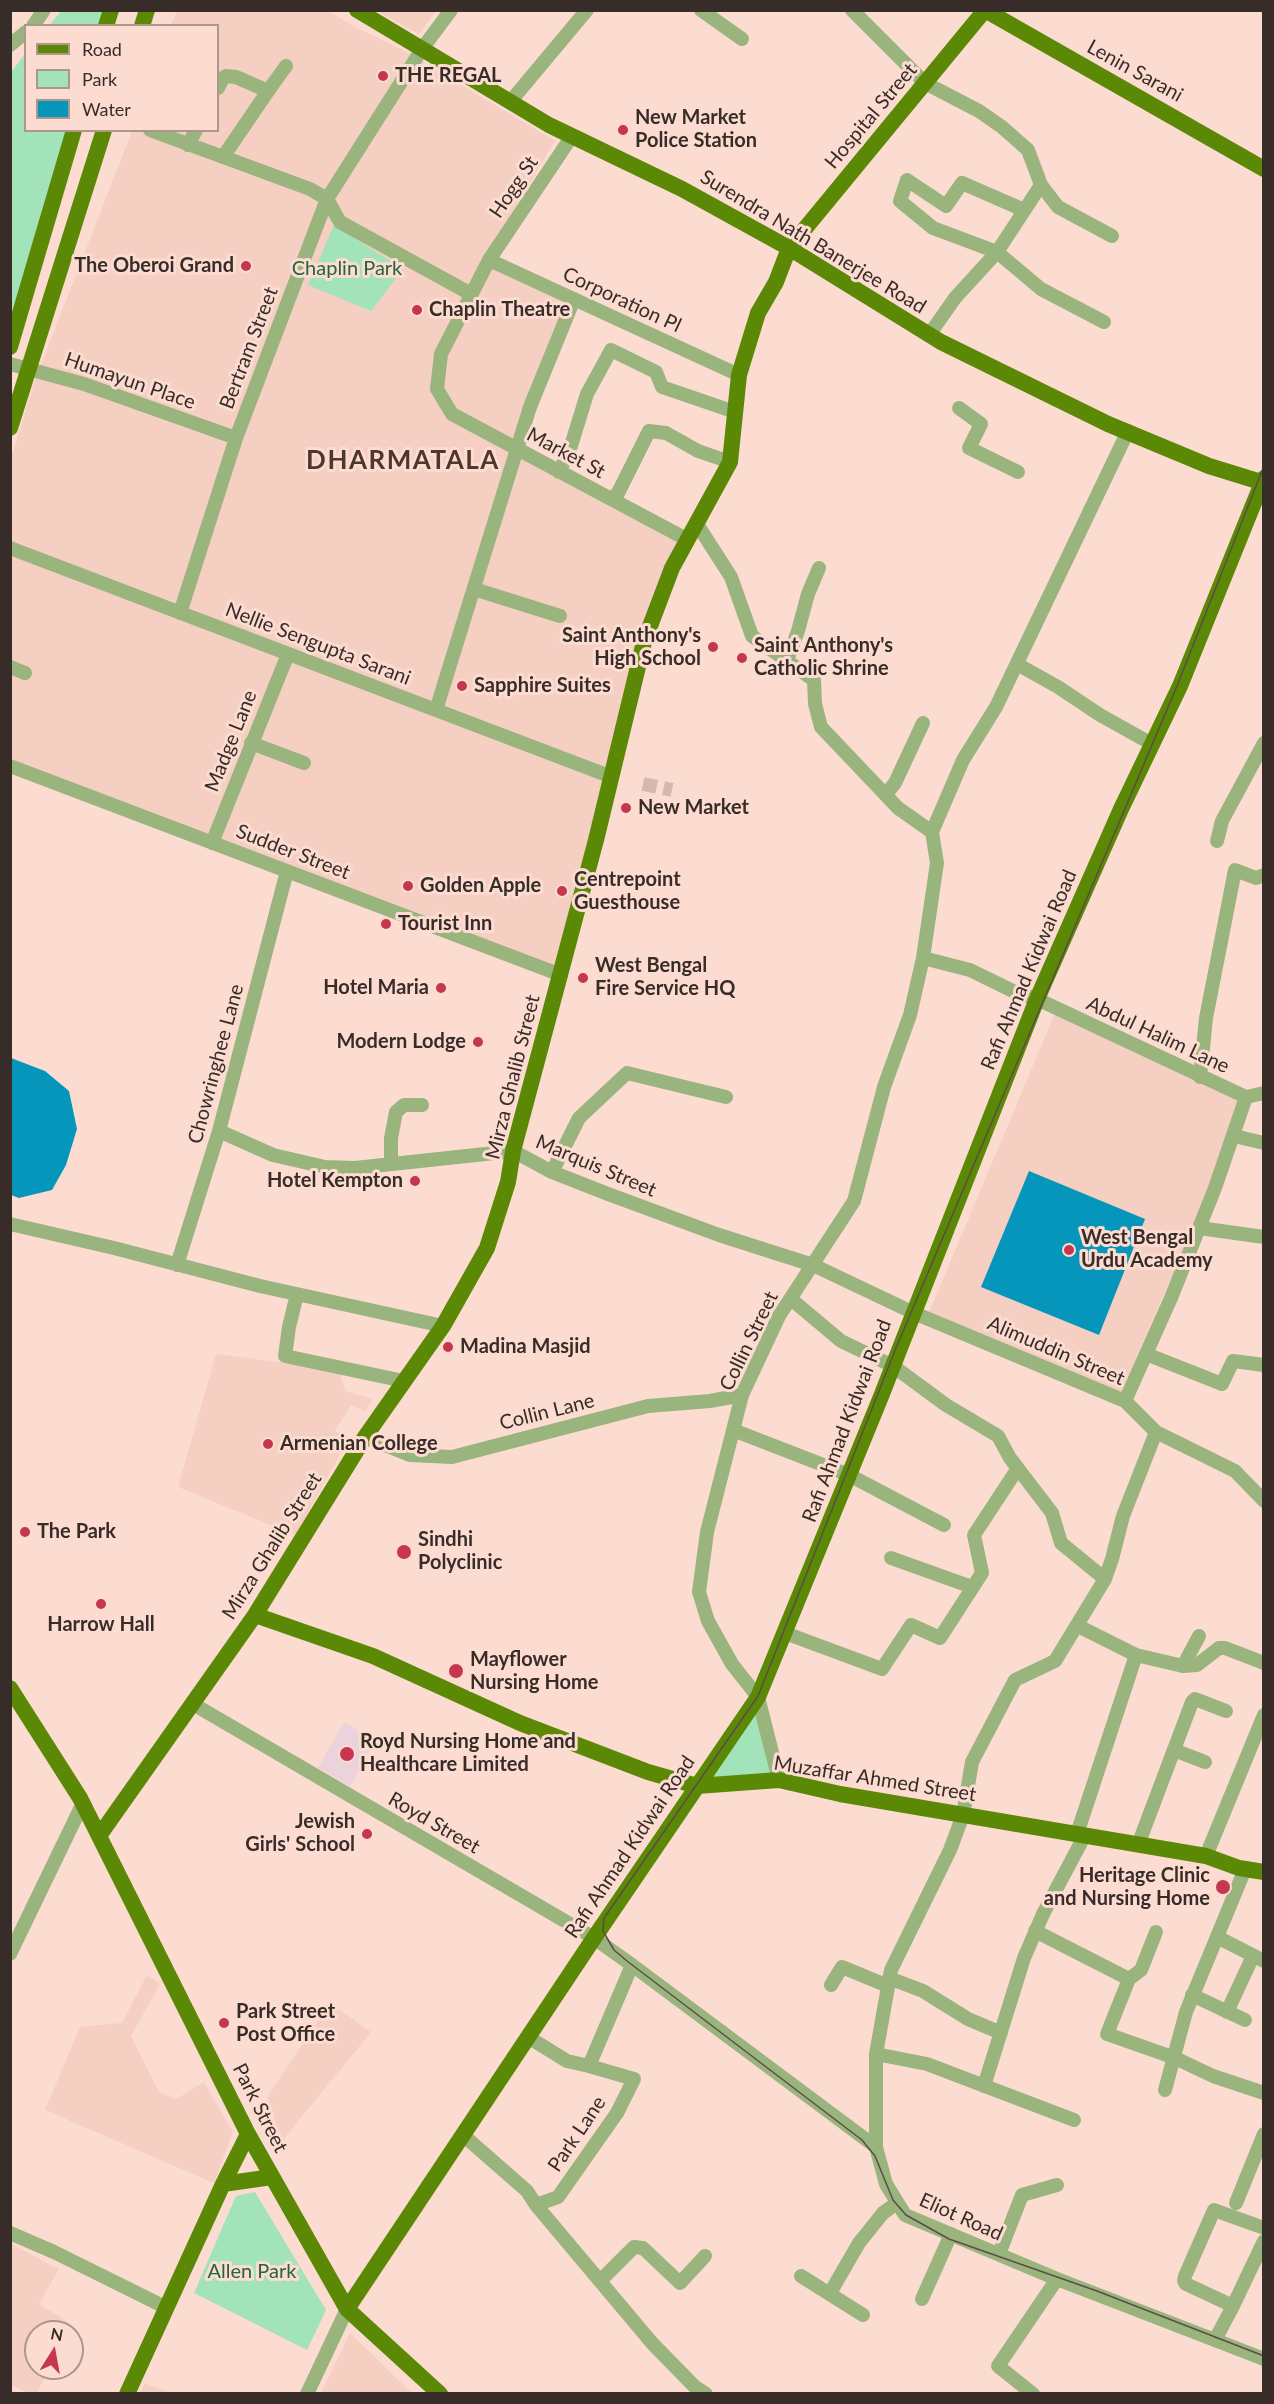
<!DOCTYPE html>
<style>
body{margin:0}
#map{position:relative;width:1274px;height:2404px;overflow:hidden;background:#fcdcd1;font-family:Lato,sans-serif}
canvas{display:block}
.frame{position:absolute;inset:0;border:12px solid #382c28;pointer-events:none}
.legend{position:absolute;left:24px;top:24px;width:195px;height:108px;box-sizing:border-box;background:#fcdcd1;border:2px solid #ae968d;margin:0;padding:8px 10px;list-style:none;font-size:18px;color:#382c28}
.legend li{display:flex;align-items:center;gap:12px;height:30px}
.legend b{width:30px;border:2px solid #ae968d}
.north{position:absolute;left:24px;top:2320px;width:60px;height:60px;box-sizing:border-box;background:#fcdcd1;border:2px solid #ae968d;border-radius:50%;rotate:11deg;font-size:16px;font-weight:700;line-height:24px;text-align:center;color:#382c28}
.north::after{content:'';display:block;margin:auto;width:21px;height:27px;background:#c6364f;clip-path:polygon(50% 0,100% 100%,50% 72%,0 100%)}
</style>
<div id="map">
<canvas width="1274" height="2404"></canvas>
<div class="frame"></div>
<ul class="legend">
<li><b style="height:8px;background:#5b8805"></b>Road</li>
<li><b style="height:16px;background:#a2e3b9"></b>Park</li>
<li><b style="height:16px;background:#0696bc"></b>Water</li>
</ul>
<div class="north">N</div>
</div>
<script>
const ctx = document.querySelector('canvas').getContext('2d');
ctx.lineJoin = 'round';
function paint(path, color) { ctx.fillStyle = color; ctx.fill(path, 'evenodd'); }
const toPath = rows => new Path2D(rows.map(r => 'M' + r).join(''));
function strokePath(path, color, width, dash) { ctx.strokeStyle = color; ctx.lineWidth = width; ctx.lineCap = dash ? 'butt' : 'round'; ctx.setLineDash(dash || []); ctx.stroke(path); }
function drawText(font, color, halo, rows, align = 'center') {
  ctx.font = font + ' Lato,sans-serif'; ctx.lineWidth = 6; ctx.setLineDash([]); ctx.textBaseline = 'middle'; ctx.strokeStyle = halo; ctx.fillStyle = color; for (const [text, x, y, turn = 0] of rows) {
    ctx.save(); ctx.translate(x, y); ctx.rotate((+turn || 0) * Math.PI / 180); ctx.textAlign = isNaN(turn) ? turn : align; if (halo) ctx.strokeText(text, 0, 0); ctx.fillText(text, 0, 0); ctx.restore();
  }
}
paint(toPath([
 [177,11,328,11,355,27,403,50,555,141,486,257,572,298,513,451,685,543,610,772,11,542,11,459,34,383,132,131,218,130,218,26,171,25],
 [377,11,436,10,436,11,419,34],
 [10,553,606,780,558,968,11,761],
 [1055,1013,1241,1098,1212,1183,1121,1393,927,1317],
 [216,1354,339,1370,345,1391,373,1399,365,1411,351,1405,335,1431,348,1440,295,1535,178,1487],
 [147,1975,160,1984,131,2036,159,2092,176,2099,204,2082,233,2132,214,2183,45,2110,80,2027,122,2023],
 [330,2003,371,2032,282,2141,267,2097],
 [11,2244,59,2269,39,2304,70,2323,65,2332,36,2332,36,2368,49,2368,37,2393,29,2393,11,2385],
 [350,2333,412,2393,321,2393],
 [145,2383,170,2393,140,2393]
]), '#f5cfc1');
paint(toPath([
 [344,1722,376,1740,350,1786,318,1768]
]), '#ebd3dc');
paint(toPath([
 [61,11,115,11,110,25,49,26],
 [25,54,26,130,74,131,11,314,11,72],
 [334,225,403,269,371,311,308,285],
 [757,1708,772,1775,705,1781],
 [255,2192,326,2310,307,2350,194,2293,236,2196]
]), '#a2e3b9');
paint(toPath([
 [11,1058,45,1071,69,1091,77,1129,66,1165,52,1190,19,1198,11,1195],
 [1029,1171,1145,1219,1099,1335,981,1287]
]), '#0696bc');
strokePath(toPath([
 [643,784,672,790]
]), '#d5b9af', 14, [14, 7]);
strokePath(toPath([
 [701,10,742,39],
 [852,10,925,83,979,111,1002,127,1028,150,1041,185,1058,207,1112,236],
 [33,26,44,10],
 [10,45,26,32],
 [218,88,223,78,226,76,236,77,268,91,223,157],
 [268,91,286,66],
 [510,102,587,10],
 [150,130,310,189,327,199,340,222,471,294],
 [572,136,489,260,441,354,437,389,452,414,688,540],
 [188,145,196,130],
 [1024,210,962,183,946,206,907,180,900,201,933,228,997,252,1041,289,1104,322],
 [489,260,739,375],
 [929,335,955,298,997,252,1041,185],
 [10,364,84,384,236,438],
 [959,408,981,424,969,448,1018,472],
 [559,472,570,449,587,394,611,350,656,372,662,387,735,412],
 [611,499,618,493,649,431,666,433,698,451,730,462],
 [697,524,731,577,752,636,814,680,815,704,821,727,898,808,932,832],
 [10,548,612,777],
 [474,589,560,616],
 [180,613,236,438,327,199,422,49,451,10],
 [787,660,798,631,808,594,819,568],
 [1017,664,1058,687,1100,715,1152,744],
 [10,667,25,673],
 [436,710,530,407,574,299],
 [251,743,304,763],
 [10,766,561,975],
 [886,794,895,783,923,723],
 [932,832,963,760,996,707,1128,431],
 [1217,841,1222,821,1264,743],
 [212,843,288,654],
 [923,958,970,970,1017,993,1037,999,1246,1097,1264,1093],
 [1200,1077,1206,1018,1235,870,1256,878,1264,875],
 [219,1131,273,1155,325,1167,355,1168,513,1151,552,1172,608,1194,719,1235,813,1265,914,1313,1125,1401,1156,1432,1235,1471,1264,1501],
 [1234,1136,1264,1143],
 [391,1164,391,1138,396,1112,404,1105,422,1105],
 [552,1172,579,1118,627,1073,726,1097],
 [10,1224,114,1248,260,1286,443,1326],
 [1199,1228,1264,1237],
 [177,1265,219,1131,287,871],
 [297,1294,289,1327,285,1356,404,1381],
 [791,1299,841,1341,893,1366,946,1405,998,1436,1010,1458,1052,1513,1061,1543,1105,1579],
 [1146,1354,1222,1384,1233,1361,1264,1365],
 [1125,1401,1171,1298,1215,1188,1246,1097],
 [733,1430,849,1475,944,1525],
 [365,1437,410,1455,452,1457,648,1406,710,1401,742,1395],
 [891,1558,972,1587],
 [1078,1626,1136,1655,1183,1666,1197,1665,1219,1648,1225,1648,1264,1663],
 [785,1633,882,1669,911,1625,940,1638,982,1573,974,1535,1018,1468],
 [1183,1666,1199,1636],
 [193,1704,594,1938,632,1965,876,2147,886,2184,905,2215,1057,2279,1264,2359],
 [1174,1750,1205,1762],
 [779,1780,758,1697,732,1664,708,1621,699,1592,707,1532,742,1395,779,1316,854,1201,884,1087,910,1015,923,958,937,863,932,832],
 [1077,1834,1136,1655],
 [1138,1845,1192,1702,1195,1699,1226,1711],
 [1206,1856,1264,1715],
 [1035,1931,1129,1979,1107,2034,1175,2058,1213,2076,1264,2093],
 [1217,1937,1264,1961],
 [10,1954,82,1805],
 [632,1965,589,2066,634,2079,617,2113,558,2197,536,2205,652,2343,694,2386,706,2394],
 [889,1978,923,1991,968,2019,1001,2033],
 [1129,1979,1141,1970,1156,1932],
 [831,1985,842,1967,888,1986],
 [1192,1995,1245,2020],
 [1227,2012,1253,1956],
 [528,2037,567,2061,589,2066],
 [876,2054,927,2064,1074,2120],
 [984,2086,1024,1958,1043,1914,1085,1835],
 [1165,2090,1186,2012,1245,1869],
 [463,2135,527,2191,536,2205],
 [876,2147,876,2054,891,1970,950,1850,963,1815,972,1762,1015,1680,1055,1661,1105,1579,1112,1559,1123,1516,1156,1432],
 [1236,2203,1264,2134],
 [10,2233,54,2252,167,2308],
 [999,2254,1022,2195,1057,2185],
 [801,2276,863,2315],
 [600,2281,634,2247,643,2248,680,2283,705,2256],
 [830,2293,859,2243,883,2213,897,2203],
 [922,2299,951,2234],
 [1233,2306,1186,2284,1184,2281,1185,2276,1214,2210,1264,2228],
 [1215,2340,1233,2306,1264,2241],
 [307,2394,347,2309],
 [1033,2394,998,2366,1057,2279]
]), '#9ab47e', 14);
strokePath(toPath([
 [357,10,549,125,682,189,789,248,941,342,1108,424,1209,466,1264,483],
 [985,10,1264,169],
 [106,26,111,10],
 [142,26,147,10],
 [10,347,74,130],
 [10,428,104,130],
 [255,1615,373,1656,520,1723,648,1772,697,1786,779,1780,840,1794,1206,1856,1239,1868,1264,1872],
 [10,1688,80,1798,248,2134,347,2309,440,2394],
 [99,1836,255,1615,365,1437,443,1326,487,1248,508,1182,513,1151,596,840,644,642,672,568,730,462,739,375,758,313,776,282,789,248,985,10],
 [223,2184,272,2177],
 [347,2309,594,1938,758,1697,880,1399,1037,999,1121,809,1180,686,1264,478],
 [127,2394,223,2184,248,2134]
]), '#5b8805', 16);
strokePath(toPath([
 [1264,466,1177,686,896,1348,758,1696,609,1911,604,1918,603,1931,614,1950,627,1961,862,2140,875,2156,893,2200,906,2215,949,2239,1097,2291,1264,2356]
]), '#5c4c47', 1.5);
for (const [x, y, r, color] of [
 [383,76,6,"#c6364f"],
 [623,130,6,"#c6364f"],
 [246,266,6,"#c6364f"],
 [417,310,6,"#c6364f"],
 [713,647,6,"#c6364f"],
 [742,658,6,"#c6364f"],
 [462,686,6,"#c6364f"],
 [626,808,6,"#c6364f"],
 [408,886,6,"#c6364f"],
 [562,891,6,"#c6364f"],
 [386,924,6,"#c6364f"],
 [583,978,6,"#c6364f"],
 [441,988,6,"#c6364f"],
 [478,1042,6,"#c6364f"],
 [415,1181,6,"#c6364f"],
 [1069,1250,6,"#c6364f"],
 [448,1347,6,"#c6364f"],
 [268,1444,6,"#c6364f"],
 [25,1532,6,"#c6364f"],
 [404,1552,8,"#c6364f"],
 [101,1604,6,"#c6364f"],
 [456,1671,8,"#c6364f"],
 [347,1754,8,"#c6364f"],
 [367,1834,6,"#c6364f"],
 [1223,1887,8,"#c6364f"],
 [224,2023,6,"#c6364f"]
]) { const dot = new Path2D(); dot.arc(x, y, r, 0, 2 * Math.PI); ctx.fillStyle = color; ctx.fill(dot); strokePath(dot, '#fcdcd1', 2); }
drawText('20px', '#382c28', '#fcdcd1', [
 ["Lenin Sarani",1135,71,29],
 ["Hospital Street",871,116,-50],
 ["Hogg St",514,187,-56],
 ["Surendra Nath Banerjee Road",813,242,31],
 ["Corporation Pl",622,300,25],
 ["Bertram Street",249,348,-69],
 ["Humayun Place",130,381,19],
 ["Market St",566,453,28],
 ["Nellie Sengupta Sarani",318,644,21],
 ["Madge Lane",231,741,-68],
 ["Sudder Street",293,852,21],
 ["Rafi Ahmad Kidwai Road",1029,970,-67],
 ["Abdul Halim Lane",1158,1035,25],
 ["Chowringhee Lane",216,1064,-75],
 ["Mirza Ghalib Street",513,1077,-76],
 ["Marquis Street",596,1166,23],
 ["Collin Street",749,1341,-64],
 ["Alimuddin Street",1056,1351,23],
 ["Collin Lane",547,1412,-14],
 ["Rafi Ahmad Kidwai Road",847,1421,-69],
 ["Mirza Ghalib Street",272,1546,-58],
 ["Muzaffar Ahmed Street",875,1779,9],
 ["Royd Street",434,1823,30],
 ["Rafi Ahmad Kidwai Road",630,1847,-56],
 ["Park Street",260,2108,63],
 ["Park Lane",577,2134,-56],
 ["Eliot Road",961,2217,24]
]);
drawText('bold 20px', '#382c28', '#fcdcd1', [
 ["THE REGAL",395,76],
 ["New Market",635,118],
 ["Police Station",635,141],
 ["The Oberoi Grand",234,266,"right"],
 ["Chaplin Theatre",429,310],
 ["Saint Anthony's",701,636,"right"],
 ["High School",701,659,"right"],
 ["Saint Anthony's",754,646],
 ["Catholic Shrine",754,669],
 ["Sapphire Suites",474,686],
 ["New Market",638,808],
 ["Centrepoint",574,880],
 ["Guesthouse",574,903],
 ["Golden Apple",420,886],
 ["Tourist Inn",398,924],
 ["West Bengal",595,966],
 ["Fire Service HQ",595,989],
 ["Hotel Maria",429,988,"right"],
 ["Modern Lodge",466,1042,"right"],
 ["Hotel Kempton",403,1181,"right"],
 ["West Bengal",1081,1238],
 ["Urdu Academy",1081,1261],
 ["Madina Masjid",460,1347],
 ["Armenian College",280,1444],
 ["The Park",37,1532],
 ["Sindhi",418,1540],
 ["Polyclinic",418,1563],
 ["Harrow Hall",101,1625,"center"],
 ["Mayflower",470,1660],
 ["Nursing Home",470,1683],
 ["Royd Nursing Home and",360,1742],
 ["Healthcare Limited",360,1765],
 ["Jewish",355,1822,"right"],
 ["Girls' School",355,1845,"right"],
 ["Heritage Clinic",1210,1876,"right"],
 ["and Nursing Home",1210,1899,"right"],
 ["Park Street",236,2012],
 ["Post Office",236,2035]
], 'left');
drawText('20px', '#246541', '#fcdcd1', [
 ["Chaplin Park",347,269],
 ["Allen Park",252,2272]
]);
ctx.letterSpacing = '1.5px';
drawText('bold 26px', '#50372e', '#fcdcd1', [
 ["DHARMATALA",403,461]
]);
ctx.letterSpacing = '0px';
</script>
